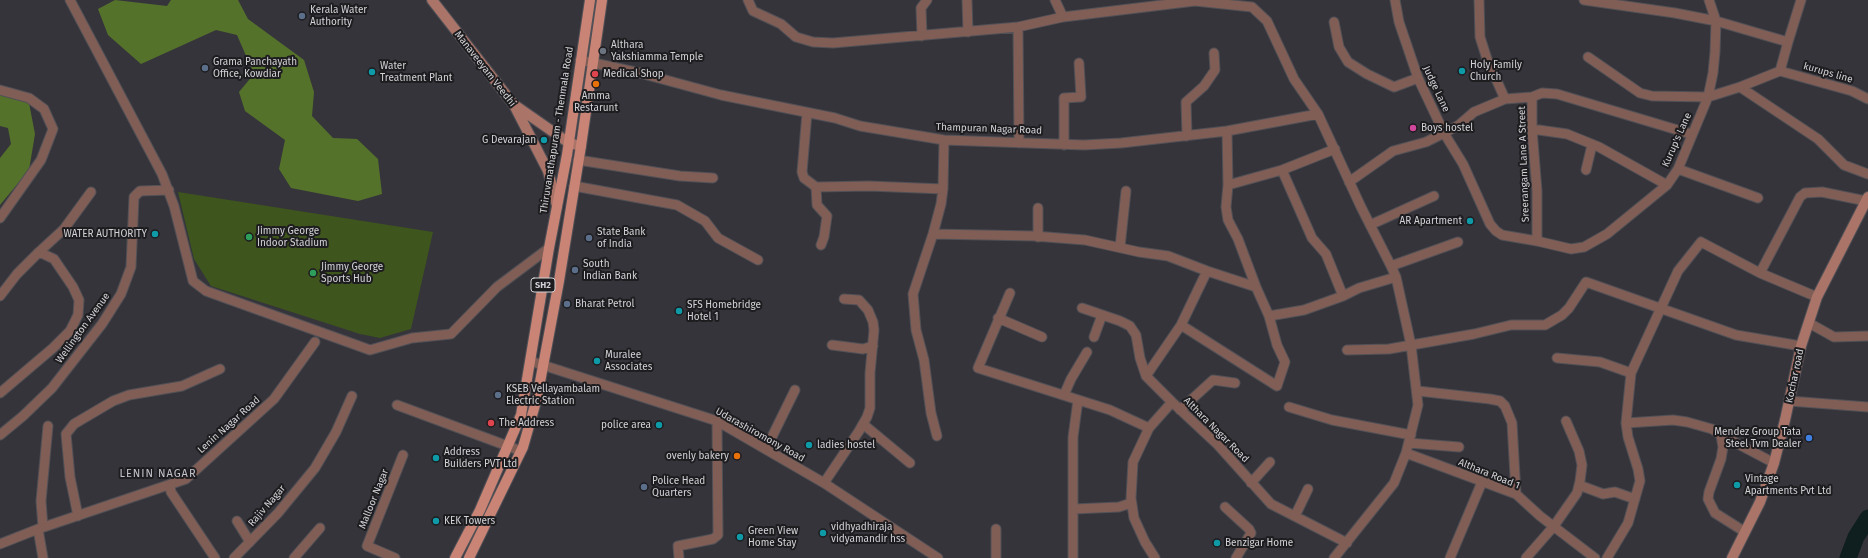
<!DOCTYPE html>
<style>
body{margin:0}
canvas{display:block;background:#35343a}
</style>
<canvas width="1868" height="558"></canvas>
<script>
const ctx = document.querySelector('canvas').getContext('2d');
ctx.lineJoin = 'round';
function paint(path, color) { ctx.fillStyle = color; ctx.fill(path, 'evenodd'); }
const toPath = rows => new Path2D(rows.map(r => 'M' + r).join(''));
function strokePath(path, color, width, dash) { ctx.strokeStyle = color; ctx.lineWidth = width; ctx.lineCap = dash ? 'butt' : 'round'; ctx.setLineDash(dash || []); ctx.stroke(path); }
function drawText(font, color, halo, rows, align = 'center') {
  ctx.font = font + ' "Fira Sans",sans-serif'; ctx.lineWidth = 4; ctx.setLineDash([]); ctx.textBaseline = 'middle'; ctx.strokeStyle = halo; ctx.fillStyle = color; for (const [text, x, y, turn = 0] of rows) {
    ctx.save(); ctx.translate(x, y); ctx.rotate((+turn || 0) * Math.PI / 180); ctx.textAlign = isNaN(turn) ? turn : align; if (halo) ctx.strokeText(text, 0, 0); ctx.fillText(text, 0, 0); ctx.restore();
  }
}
paint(toPath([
 [178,192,433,232,411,329,380,338,360,334,211,286,194,259]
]), '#3e551d');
paint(toPath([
 [115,0,167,6,171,0,238,0,248,19,304,60,314,92,312,116,333,138,357,139,378,159,382,194,358,201,291,188,279,169,285,140,245,111,239,92,254,74,237,35,216,30,141,64,108,35,98,9],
 [0,95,11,96,29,103,35,134,29,170,0,205,0,158,11,144,8,128,0,126]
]), '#55722b');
strokePath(toPath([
 [1848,558,1856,537,1868,518]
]), '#0f1e1e', 17);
const street = toPath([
 [70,0,162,174,174,206,193,281,206,291,370,350,412,338,451,334,497,287,549,248],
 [748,0,753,11,781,24,796,37,813,42,833,43,1018,27,1063,17,1195,1,1252,7,1267,21,1294,79,1318,114,1361,207,1391,266,1396,277,1411,345,1418,405,1406,453,1394,483,1334,558],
 [967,0,968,32],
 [1055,0,1063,17],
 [1395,0,1399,22,1418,78,1444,133,1463,164,1490,224,1496,231,1502,235,1537,241,1571,249,1584,247,1607,234,1667,185,1678,169,1708,97,1713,73,1715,52,1716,21,1709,0],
 [1479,0,1480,37,1487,59,1505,99,1532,97,1532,129,1537,191,1537,241],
 [1584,0,1675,13,1716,21,1788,42,1780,71,1740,87,1708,97,1652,96,1640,93,1588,57],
 [1334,22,1339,47,1348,62,1367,74,1394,87,1418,78],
 [1018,27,1019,143],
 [922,36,921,8,927,0],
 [1788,42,1801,0],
 [580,60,640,73,721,95,835,118,860,126,944,140,1084,145,1121,143,1227,131,1318,114],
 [1780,71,1852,91,1868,99],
 [1740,87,1818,139,1844,165,1868,174],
 [0,90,29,98,44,109,53,129,41,160,0,218],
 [1532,97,1542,93,1557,94,1691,134],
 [807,113,802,172,804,178,816,187,869,186,943,189],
 [1532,129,1567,134,1599,147,1667,185],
 [1227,131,1228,185,1226,207,1228,220,1238,239,1256,287],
 [1187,136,1186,102,1204,86,1215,70,1214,53],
 [1064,145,1064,98,1081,97,1079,63],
 [578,160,680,176,713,178],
 [1678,169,1758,198],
 [1282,170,1312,238,1326,254,1343,296],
 [1586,170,1592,145],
 [1349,182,1393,151,1426,142,1444,133,1459,125,1474,112,1505,99],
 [1228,185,1282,170,1335,149],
 [574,186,677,205,705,221,718,238,758,260],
 [816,187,817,205,827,216,824,237,821,245],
 [1038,208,1038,237],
 [1370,225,1434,196],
 [933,234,1034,236,1085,240,1139,252,1168,256,1207,271,1256,287,1269,316,1304,310,1343,296,1359,288,1396,277],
 [1120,247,1126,191],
 [39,252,64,229,91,192],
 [1391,266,1458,242],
 [1760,273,1800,197,1805,193,1822,192,1866,201],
 [1010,293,978,368,1110,410,1149,428],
 [0,296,17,274,39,252,54,259,73,287,79,300,78,315,70,331,53,348,0,393],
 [1082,308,1120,321,1130,326,1136,335,1140,358,1146,376,1172,402],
 [998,318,1042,337],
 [1809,323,1834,337,1868,336],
 [1181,325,1277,386,1285,362,1277,345,1269,316],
 [1094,337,1102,315],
 [832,345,863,349,873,346],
 [1347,350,1389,349,1474,334,1511,325,1545,325,1562,315,1569,308,1586,282,1736,335,1801,346],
 [1557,358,1600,362,1631,373,1626,423,1628,437,1638,469,1640,481,1628,523,1607,558],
 [530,361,717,421,824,483,938,558],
 [1631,373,1678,271,1701,242,1760,273,1817,297],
 [1146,376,1181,325,1207,271],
 [1418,391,1490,399,1500,401,1505,406,1512,423,1516,494],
 [1064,395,1071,379,1087,352],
 [1789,401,1868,407],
 [397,405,521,451],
 [1289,407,1332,420,1411,435],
 [1180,410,1213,380,1235,383],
 [1626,423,1673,420,1687,422,1712,429,1721,435,1723,447,1721,459,1709,492,1708,499,1715,513,1745,532],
 [863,424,910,463],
 [0,435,23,416,52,388,102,324,121,294,131,267,134,197,140,191,169,190],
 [1721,435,1774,463],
 [937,436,931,413,924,360,916,330,913,294,933,234,941,204,943,189,944,140],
 [1409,443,1459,447],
 [766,449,795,390],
 [1406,453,1516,494,1540,516,1595,558],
 [824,483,859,431,867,417,870,408,870,373,874,330,873,322,868,310,859,300,844,299],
 [1251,483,1270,462],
 [170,485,171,492,215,558],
 [1579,485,1603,494,1615,492,1635,499],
 [1225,507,1249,529,1251,533,1236,558],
 [1074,509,1119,507,1131,503],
 [78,516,70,477,66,434,74,424,113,401,129,395,182,386,220,369],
 [1295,516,1308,489],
 [237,521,250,542],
 [43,527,41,501,48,426],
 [38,529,43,558],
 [996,529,996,558],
 [0,544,38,529,186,479,274,399,315,342],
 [234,558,278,513,315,468,336,432,352,396],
 [294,558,320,528],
 [395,558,367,546,403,455],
 [679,558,678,546,713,539,718,535,717,421],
 [1073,558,1073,437,1078,400],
 [1155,558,1145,542,1134,518,1131,498,1133,462,1149,428,1172,402,1218,445,1271,504,1347,543],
 [1450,558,1482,482],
 [1526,558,1554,526,1577,493,1580,481,1582,465,1579,451,1566,421]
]);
const secondary = toPath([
 [432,0,514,105,548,171,557,206],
 [516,106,569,143,581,146],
 [1732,558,1760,502,1774,463,1785,420,1801,346,1817,297,1868,197]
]);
const primary = toPath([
 [455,558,480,510,521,415,549,248,567,155,590,0],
 [469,558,523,447,537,398,559,281,581,146,602,0]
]);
strokePath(street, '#515056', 11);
strokePath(secondary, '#515056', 12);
strokePath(primary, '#515056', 12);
strokePath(street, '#805e56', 9);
strokePath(secondary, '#aa7468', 10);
strokePath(primary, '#c98475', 10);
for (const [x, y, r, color] of [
 [302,16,4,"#5c6f8a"],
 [603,51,4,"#6b7280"],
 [205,68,4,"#5c6f8a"],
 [1462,71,4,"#0f9aa8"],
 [372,72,4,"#0f9aa8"],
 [595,74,4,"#e0444e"],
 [596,84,4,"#e8710a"],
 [1413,128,4,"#d1479c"],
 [544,140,4,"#0f9aa8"],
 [1470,221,4,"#0f9aa8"],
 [155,234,4,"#0f9aa8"],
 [249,237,4,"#2e9e5b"],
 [589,238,4,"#5c6f8a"],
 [575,270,4,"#5c6f8a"],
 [313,273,4,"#2e9e5b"],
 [567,304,4,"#5c6f8a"],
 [679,311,4,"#0f9aa8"],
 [597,361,4,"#0f9aa8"],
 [498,395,4,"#5c6f8a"],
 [491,423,4,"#e0444e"],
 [659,425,4,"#0f9aa8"],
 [1809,438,4,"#3f7fe0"],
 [809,445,4,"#0f9aa8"],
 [737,456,4,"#e8710a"],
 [436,458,4,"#0f9aa8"],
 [1737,485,4,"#0f9aa8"],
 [644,487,4,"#5c6f8a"],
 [436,521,4,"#0f9aa8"],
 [823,533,4,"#0f9aa8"],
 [740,537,4,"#0f9aa8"],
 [1217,543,4,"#0f9aa8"]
]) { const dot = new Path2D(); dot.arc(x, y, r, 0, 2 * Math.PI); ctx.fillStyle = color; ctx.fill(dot); strokePath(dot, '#1d1c1f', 1.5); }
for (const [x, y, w] of [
 [543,285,24]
]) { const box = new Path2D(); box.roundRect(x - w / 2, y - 7, w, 14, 3); ctx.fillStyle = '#1d1c1f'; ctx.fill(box); strokePath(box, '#d3d2d6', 1); }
drawText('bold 9px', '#d3d2d6', null, [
 ["SH2",543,285]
]);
drawText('10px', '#d3d2d6', '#1d1c1f', [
 ["Kerala Water",310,10],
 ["Authority",310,22],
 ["Althara",611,45],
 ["Yakshiamma Temple",611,57],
 ["Grama Panchayath",213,62],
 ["Office, Kowdiar",213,74],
 ["Holy Family",1470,65],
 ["Church",1470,77],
 ["Water",380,66],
 ["Treatment Plant",380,78],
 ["Medical Shop",603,74],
 ["Amma",596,96,"center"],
 ["Restarunt",596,108,"center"],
 ["Boys hostel",1421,128],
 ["G Devarajan",536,140,"right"],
 ["AR Apartment",1462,221,"right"],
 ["Jimmy George",257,231],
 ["Indoor Stadium",257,243],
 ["State Bank",597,232],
 ["of India",597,244],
 ["WATER AUTHORITY",147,234,"right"],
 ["South",583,264],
 ["Indian Bank",583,276],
 ["Jimmy George",321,267],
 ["Sports Hub",321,279],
 ["Bharat Petrol",575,304],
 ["SFS Homebridge",687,305],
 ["Hotel 1",687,317],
 ["Muralee",605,355],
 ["Associates",605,367],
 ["KSEB Vellayambalam",506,389],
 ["Electric Station",506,401],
 ["The Address",499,423],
 ["police area",651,425,"right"],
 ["Mendez Group Tata",1801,432,"right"],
 ["Steel Tvm Dealer",1801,444,"right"],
 ["ladies hostel",817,445],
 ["Address",444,452],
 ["Builders PVT Ltd",444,464],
 ["ovenly bakery",729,456,"right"],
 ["Vintage",1745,479],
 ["Apartments Pvt Ltd",1745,491],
 ["Police Head",652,481],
 ["Quarters",652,493],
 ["KEK Towers",444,521],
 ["vidhyadhiraja",831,527],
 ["vidyamandir hss",831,539],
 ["Green View",748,531],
 ["Home Stay",748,543],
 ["Benzigar Home",1225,543]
], 'left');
drawText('10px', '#d3d2d6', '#1d1c1f', [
 ["Manaveeyam Veedhi",485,69,52],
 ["kurups line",1828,73,16],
 ["Judge Lane",1436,89,65],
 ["Thampuran Nagar Road",989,129,2],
 ["Thiruvanathapuram - Thenmala Road",557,130,-81],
 ["Kurup's Lane",1677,140,-66],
 ["Sreerangam Lane A Street",1524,164,-92],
 ["Wellington Avenue",83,328,-54],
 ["Kochar road",1795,376,-78],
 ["Lenin Nagar Road",229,425,-42],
 ["Althara Nagar Road",1216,430,45],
 ["Udarashiromony Road",760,435,29],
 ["Althara Road 1",1489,474,22],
 ["Malloor Nagar",374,499,-68],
 ["Rajiv Nagar",267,506,-49]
]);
ctx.letterSpacing = '1px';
drawText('11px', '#c4c2ca', '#1d1c1f', [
 ["LENIN NAGAR",158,474]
]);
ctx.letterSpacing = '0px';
</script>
